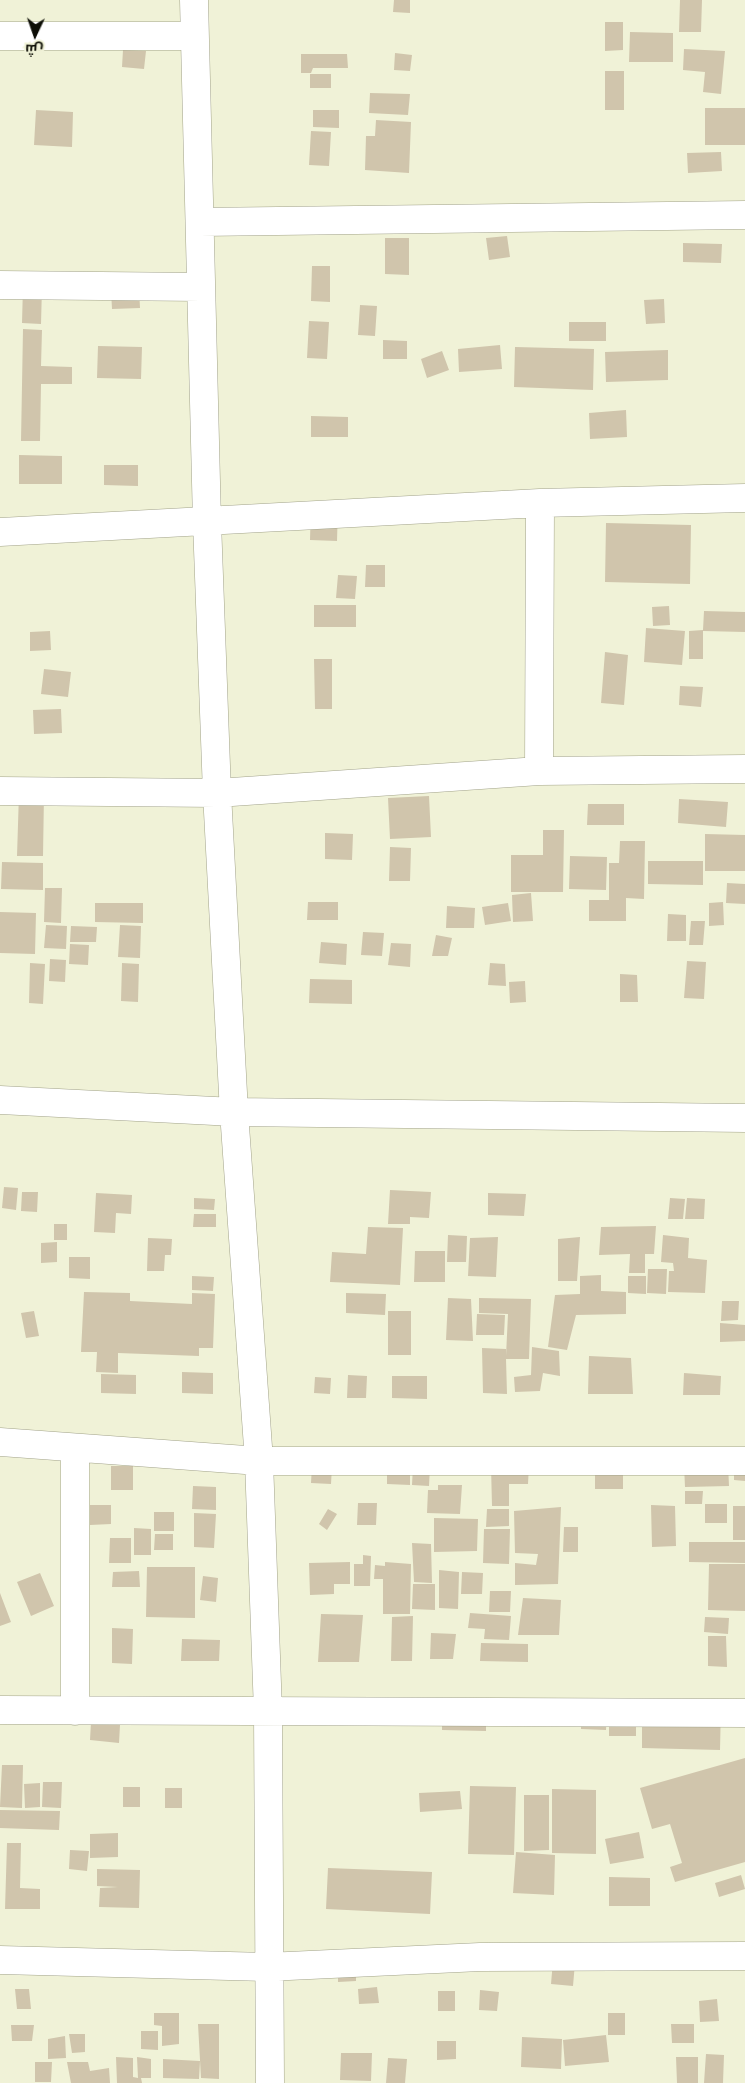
<!DOCTYPE html>
<meta charset="utf-8">
<style>
body{margin:0}
#map{position:relative;width:745px;height:2083px;overflow:hidden;background:#f0f2d7;font-family:Jost,Cairo,sans-serif}
canvas{display:block}
.north{position:absolute;left:10px;top:10px;width:50px;height:50px;-webkit-text-stroke:4px #f0f2d7;paint-order:stroke;rotate:183deg;font-size:14px;font-weight:700;line-height:20px;text-align:center;color:#0c0d05}
.north::after{content:'';display:block;margin:auto;width:18px;height:22px;background:#0c0d05;clip-path:polygon(50% 0,100% 100%,50% 72%,0 100%)}
</style>
<div id="map">
<canvas width="745" height="2083"></canvas>
<div class="north">ش</div>
</div>
<script>
const ctx = document.querySelector('canvas').getContext('2d');
ctx.lineJoin = 'round';
function paint(path, color) { ctx.fillStyle = color; ctx.fill(path, 'evenodd'); }
const toPath = rows => new Path2D(rows.map(r => 'M' + r).join(''));
function strokePath(path, color, width, dash) { ctx.strokeStyle = color; ctx.lineWidth = width; ctx.lineCap = dash ? 'butt' : 'round'; ctx.setLineDash(dash || []); ctx.stroke(path); }
paint(toPath([
 [394,0,410,0,410,13,393,12],
 [680,0,702,0,701,32,679,32],
 [605,22,623,22,623,50,605,51],
 [630,32,673,33,673,62,629,62],
 [684,49,725,51,721,94,703,92,705,72,683,70],
 [123,50,146,51,144,69,122,67],
 [395,53,412,55,410,71,394,70],
 [301,54,347,54,348,68,313,68,311,73,301,73],
 [605,71,624,71,624,110,605,110],
 [310,74,331,74,331,88,310,88],
 [370,93,410,94,408,115,369,113],
 [705,108,745,108,745,145,705,145],
 [36,110,73,112,72,147,34,145],
 [313,110,339,110,339,128,313,127],
 [376,120,411,122,409,173,365,170,366,136,375,136],
 [311,131,331,132,329,166,309,165],
 [721,152,722,171,688,173,687,153],
 [507,236,510,257,489,260,486,238],
 [385,238,409,238,409,275,385,274],
 [683,243,722,244,721,263,683,262],
 [312,266,330,266,330,302,311,301],
 [23,286,42,287,41,324,22,323],
 [139,288,140,308,112,309,111,290],
 [664,299,665,323,646,324,644,300],
 [360,305,377,306,375,336,358,335],
 [309,321,329,322,327,359,307,358],
 [569,322,606,322,606,341,569,341],
 [23,329,42,330,41,366,72,367,72,384,41,384,40,441,21,441],
 [383,340,407,341,407,359,383,359],
 [500,345,502,369,459,372,458,349],
 [98,346,142,347,141,379,97,378],
 [515,347,594,349,593,390,514,387],
 [668,350,668,380,606,382,605,352],
 [442,351,449,370,427,378,421,359],
 [626,410,627,437,590,439,589,413],
 [311,416,348,417,348,437,311,437],
 [19,455,62,456,62,484,19,484],
 [104,465,138,465,138,486,104,485],
 [311,505,338,505,337,541,310,540],
 [606,523,691,525,690,584,605,582],
 [366,565,385,565,385,587,365,587],
 [338,575,357,576,355,599,336,598],
 [314,605,356,605,356,627,314,627],
 [669,606,670,625,653,626,652,607],
 [704,611,745,612,745,632,703,631,703,659,689,659,689,631,703,630],
 [646,628,685,631,682,665,644,662],
 [50,631,51,650,30,651,30,632],
 [605,652,628,655,624,705,601,703],
 [314,659,332,659,332,709,315,709],
 [44,669,71,672,68,697,41,694],
 [680,686,703,687,701,707,679,705],
 [61,709,62,733,34,734,33,710],
 [19,793,44,794,43,856,17,856],
 [429,796,431,837,390,839,388,798],
 [679,799,728,802,726,827,678,823],
 [588,804,624,804,624,825,587,825],
 [543,830,564,830,563,892,511,892,511,855,543,855],
 [325,833,353,834,352,860,325,859],
 [705,834,745,835,745,871,705,871],
 [620,841,645,841,644,899,626,898,626,921,589,921,589,900,609,900,609,863,619,863],
 [390,847,411,848,410,881,389,881],
 [570,856,607,857,606,890,569,889],
 [648,861,703,861,703,885,648,884],
 [2,862,43,863,43,890,1,889],
 [727,883,745,884,745,904,726,903],
 [45,888,62,888,61,923,44,922],
 [531,893,533,921,513,922,512,895],
 [308,902,338,902,338,920,307,920],
 [723,902,724,925,709,926,709,903],
 [95,903,143,903,143,923,95,922],
 [508,903,511,921,485,925,482,907],
 [447,906,475,908,474,928,446,928],
 [0,912,36,913,35,954,0,953],
 [668,914,686,915,686,941,667,941],
 [691,921,705,921,703,945,689,945],
 [46,925,67,926,66,949,44,948],
 [120,925,141,926,140,958,118,957],
 [71,926,97,927,96,942,70,942],
 [363,932,384,933,382,956,361,955],
 [436,935,452,938,448,956,432,956],
 [321,942,347,944,346,965,319,963],
 [391,943,411,944,410,967,388,965],
 [70,944,89,945,88,965,69,964],
 [50,959,66,960,65,982,49,981],
 [687,961,706,962,704,999,684,998],
 [30,963,45,964,43,1004,29,1003],
 [122,963,139,964,138,1002,121,1001],
 [490,963,505,964,506,986,488,985],
 [620,974,637,975,638,1002,620,1002],
 [310,979,352,980,352,1004,309,1003],
 [525,981,526,1002,510,1003,509,982],
 [4,1187,18,1188,16,1210,2,1208],
 [390,1190,431,1192,429,1218,410,1217,410,1224,388,1224],
 [22,1192,38,1192,37,1212,21,1211],
 [96,1193,132,1195,131,1214,116,1213,115,1233,94,1232],
 [488,1193,526,1194,524,1216,488,1215],
 [194,1198,215,1199,214,1210,194,1209],
 [670,1198,685,1199,683,1219,668,1219],
 [687,1198,705,1199,704,1219,685,1219],
 [194,1214,216,1214,216,1227,193,1227],
 [54,1224,67,1224,67,1240,54,1240],
 [656,1226,654,1254,645,1254,645,1273,629,1273,630,1254,599,1255,601,1227],
 [368,1227,403,1228,400,1285,330,1282,332,1252,366,1254],
 [448,1235,467,1236,466,1262,447,1262],
 [663,1235,689,1238,688,1258,707,1260,705,1293,668,1292,669,1271,674,1271,673,1263,661,1262],
 [498,1237,496,1277,468,1276,470,1238],
 [580,1237,577,1281,558,1281,558,1239],
 [148,1238,172,1239,171,1255,165,1255,164,1271,147,1271],
 [57,1242,57,1262,41,1263,41,1243],
 [415,1251,445,1251,445,1282,414,1282],
 [69,1257,90,1257,90,1279,69,1278],
 [648,1269,667,1269,666,1294,647,1293],
 [601,1275,601,1291,626,1292,626,1314,576,1315,567,1350,548,1347,555,1295,580,1294,580,1276],
 [192,1276,214,1277,213,1291,192,1290],
 [628,1276,646,1276,646,1294,628,1293],
 [84,1292,130,1293,130,1301,192,1304,192,1293,215,1294,213,1348,199,1348,199,1356,118,1353,118,1373,96,1372,97,1352,81,1352],
 [346,1293,386,1294,385,1315,346,1313],
 [448,1298,471,1299,473,1341,446,1340],
 [479,1298,531,1299,529,1359,506,1359,507,1394,483,1393,482,1348,506,1349,506,1356,508,1314,479,1313],
 [722,1301,739,1301,738,1320,721,1321],
 [34,1311,39,1336,26,1338,21,1313],
 [388,1311,411,1311,411,1355,388,1355],
 [477,1314,505,1315,504,1335,476,1335],
 [720,1323,745,1325,745,1341,720,1342],
 [532,1347,559,1351,560,1376,543,1373,540,1391,515,1392,514,1377,531,1375],
 [589,1356,631,1358,633,1394,588,1394],
 [182,1372,213,1373,213,1394,182,1393],
 [684,1373,721,1376,720,1395,683,1395],
 [101,1374,136,1375,136,1394,101,1393],
 [348,1375,367,1376,366,1398,347,1398],
 [392,1376,427,1376,427,1399,392,1398],
 [315,1377,331,1378,330,1394,314,1393],
 [529,1464,528,1484,509,1484,509,1506,492,1506,491,1466],
 [728,1464,729,1486,685,1487,684,1465],
 [312,1465,332,1466,331,1484,311,1483],
 [734,1465,745,1465,745,1481,734,1480],
 [111,1466,133,1466,133,1490,111,1490],
 [413,1466,430,1466,429,1486,412,1485],
 [387,1469,410,1469,410,1485,387,1484],
 [595,1471,623,1471,623,1489,595,1489],
 [438,1485,462,1485,460,1514,427,1513,428,1490,438,1490],
 [193,1486,216,1487,216,1510,192,1509],
 [685,1491,703,1491,702,1504,685,1504],
 [358,1503,377,1503,376,1525,357,1525],
 [705,1504,727,1504,727,1523,705,1523],
 [90,1505,111,1505,111,1524,90,1525],
 [651,1505,675,1506,676,1546,652,1547],
 [733,1506,745,1506,745,1540,733,1540],
 [561,1507,558,1584,515,1585,515,1563,536,1565,538,1554,515,1553,514,1511],
 [328,1509,337,1514,327,1530,319,1524],
 [487,1509,509,1509,509,1526,486,1527],
 [154,1512,174,1512,174,1531,154,1531],
 [194,1513,216,1514,214,1548,194,1547],
 [434,1518,478,1519,477,1551,434,1552],
 [564,1527,578,1527,578,1552,563,1552],
 [134,1528,151,1529,151,1555,134,1555],
 [484,1529,510,1529,509,1564,483,1563],
 [155,1534,173,1534,173,1550,154,1550],
 [110,1538,131,1538,131,1563,109,1563],
 [689,1542,745,1542,745,1563,689,1562],
 [412,1543,431,1544,432,1583,414,1582],
 [363,1555,371,1556,370,1586,354,1586,354,1564,363,1564],
 [350,1562,350,1584,334,1584,334,1594,310,1595,309,1563],
 [385,1562,411,1564,410,1614,383,1614,383,1579,374,1579,375,1565,385,1566],
 [709,1564,745,1564,745,1611,708,1610],
 [147,1567,195,1567,195,1618,146,1617],
 [439,1570,459,1572,458,1609,439,1608],
 [139,1571,140,1587,112,1587,113,1572],
 [462,1572,483,1573,482,1594,461,1594],
 [40,1573,54,1606,31,1616,17,1582],
 [203,1576,218,1578,216,1602,200,1600],
 [413,1584,435,1584,435,1610,412,1609],
 [490,1591,511,1591,510,1612,489,1612],
 [0,1593,11,1622,0,1626],
 [523,1598,561,1600,559,1635,518,1635],
 [470,1613,511,1616,509,1640,484,1639,485,1629,468,1628],
 [321,1614,363,1615,359,1662,318,1662],
 [413,1616,412,1661,391,1661,392,1617],
 [705,1617,729,1618,728,1634,704,1632],
 [112,1628,133,1629,132,1664,112,1663],
 [431,1633,456,1634,453,1659,430,1659],
 [708,1636,726,1636,727,1667,708,1666],
 [182,1639,220,1640,219,1661,181,1661],
 [481,1643,528,1644,528,1662,480,1661],
 [642,1703,721,1705,720,1750,642,1748],
 [92,1705,121,1707,119,1743,90,1740],
 [442,1708,486,1709,486,1731,442,1730],
 [581,1710,607,1711,606,1730,581,1729],
 [609,1710,636,1710,636,1736,609,1736],
 [745,1758,745,1862,675,1882,670,1867,682,1863,670,1824,652,1829,640,1788],
 [2,1765,23,1765,22,1808,0,1807],
 [43,1782,62,1782,61,1808,42,1807],
 [40,1783,40,1807,25,1808,24,1784],
 [470,1786,516,1787,514,1855,468,1854],
 [123,1787,140,1787,140,1807,123,1807],
 [165,1788,182,1788,182,1808,165,1808],
 [552,1789,596,1790,596,1854,552,1853],
 [460,1791,462,1809,420,1812,419,1793],
 [524,1795,549,1795,549,1850,524,1851],
 [0,1810,60,1811,59,1830,0,1828],
 [639,1832,644,1858,610,1864,605,1839],
 [118,1833,118,1857,90,1858,90,1834],
 [7,1843,21,1843,20,1888,40,1889,40,1909,5,1909],
 [70,1850,89,1851,87,1871,69,1869],
 [516,1852,555,1855,554,1895,513,1893],
 [328,1868,432,1872,430,1914,326,1909],
 [97,1869,140,1870,139,1908,99,1907,100,1888,118,1887,97,1886],
 [741,1875,745,1889,719,1897,715,1883],
 [609,1877,650,1878,650,1906,609,1906],
 [554,1949,576,1951,573,1986,551,1984],
 [338,1962,356,1962,356,1981,338,1982],
 [377,1987,379,2003,359,2004,358,1989],
 [15,1989,29,1989,31,2009,17,2009],
 [480,1990,499,1992,497,2011,479,2010],
 [438,1991,455,1991,455,2011,438,2011],
 [717,1999,719,2021,700,2022,699,2001],
 [154,2013,179,2013,179,2044,162,2046,162,2026,154,2025],
 [608,2013,625,2013,625,2035,608,2035],
 [198,2024,219,2024,219,2079,201,2078],
 [671,2024,694,2024,694,2043,672,2043],
 [11,2025,34,2025,32,2041,12,2041],
 [141,2031,158,2031,158,2050,141,2049],
 [69,2034,85,2034,85,2052,72,2053],
 [606,2035,609,2062,565,2066,563,2040],
 [65,2036,66,2058,48,2059,48,2039],
 [522,2037,562,2039,561,2069,521,2067],
 [437,2041,456,2041,456,2059,437,2060],
 [341,2053,372,2053,371,2081,340,2080],
 [706,2054,724,2055,723,2083,704,2083],
 [116,2057,133,2058,133,2077,138,2078,137,2057,151,2059,151,2078,141,2078,142,2083,117,2083],
 [676,2057,698,2057,698,2083,677,2083],
 [388,2058,407,2059,405,2083,386,2083],
 [163,2059,200,2061,199,2079,163,2078],
 [35,2062,52,2062,51,2082,35,2082],
 [67,2062,88,2062,90,2071,109,2068,110,2083,71,2083]
]), '#d0c5ac');
const street = toPath([
 [194,0,207,522,217,793,234,1112,259,1461,268,1712,270,2083],
 [0,36,194,36],
 [200,222,745,215],
 [0,285,201,287],
 [0,532,540,503,745,498],
 [539,771,540,503],
 [0,791,217,793,539,771,745,769],
 [0,1100,234,1112,745,1118],
 [0,1442,259,1461,745,1461],
 [75,1448,75,1711],
 [0,1710,745,1713],
 [0,1960,267,1967,480,1957,745,1956]
]);
strokePath(street, '#a2a38a', 29);
strokePath(street, '#fff', 28);
</script>
